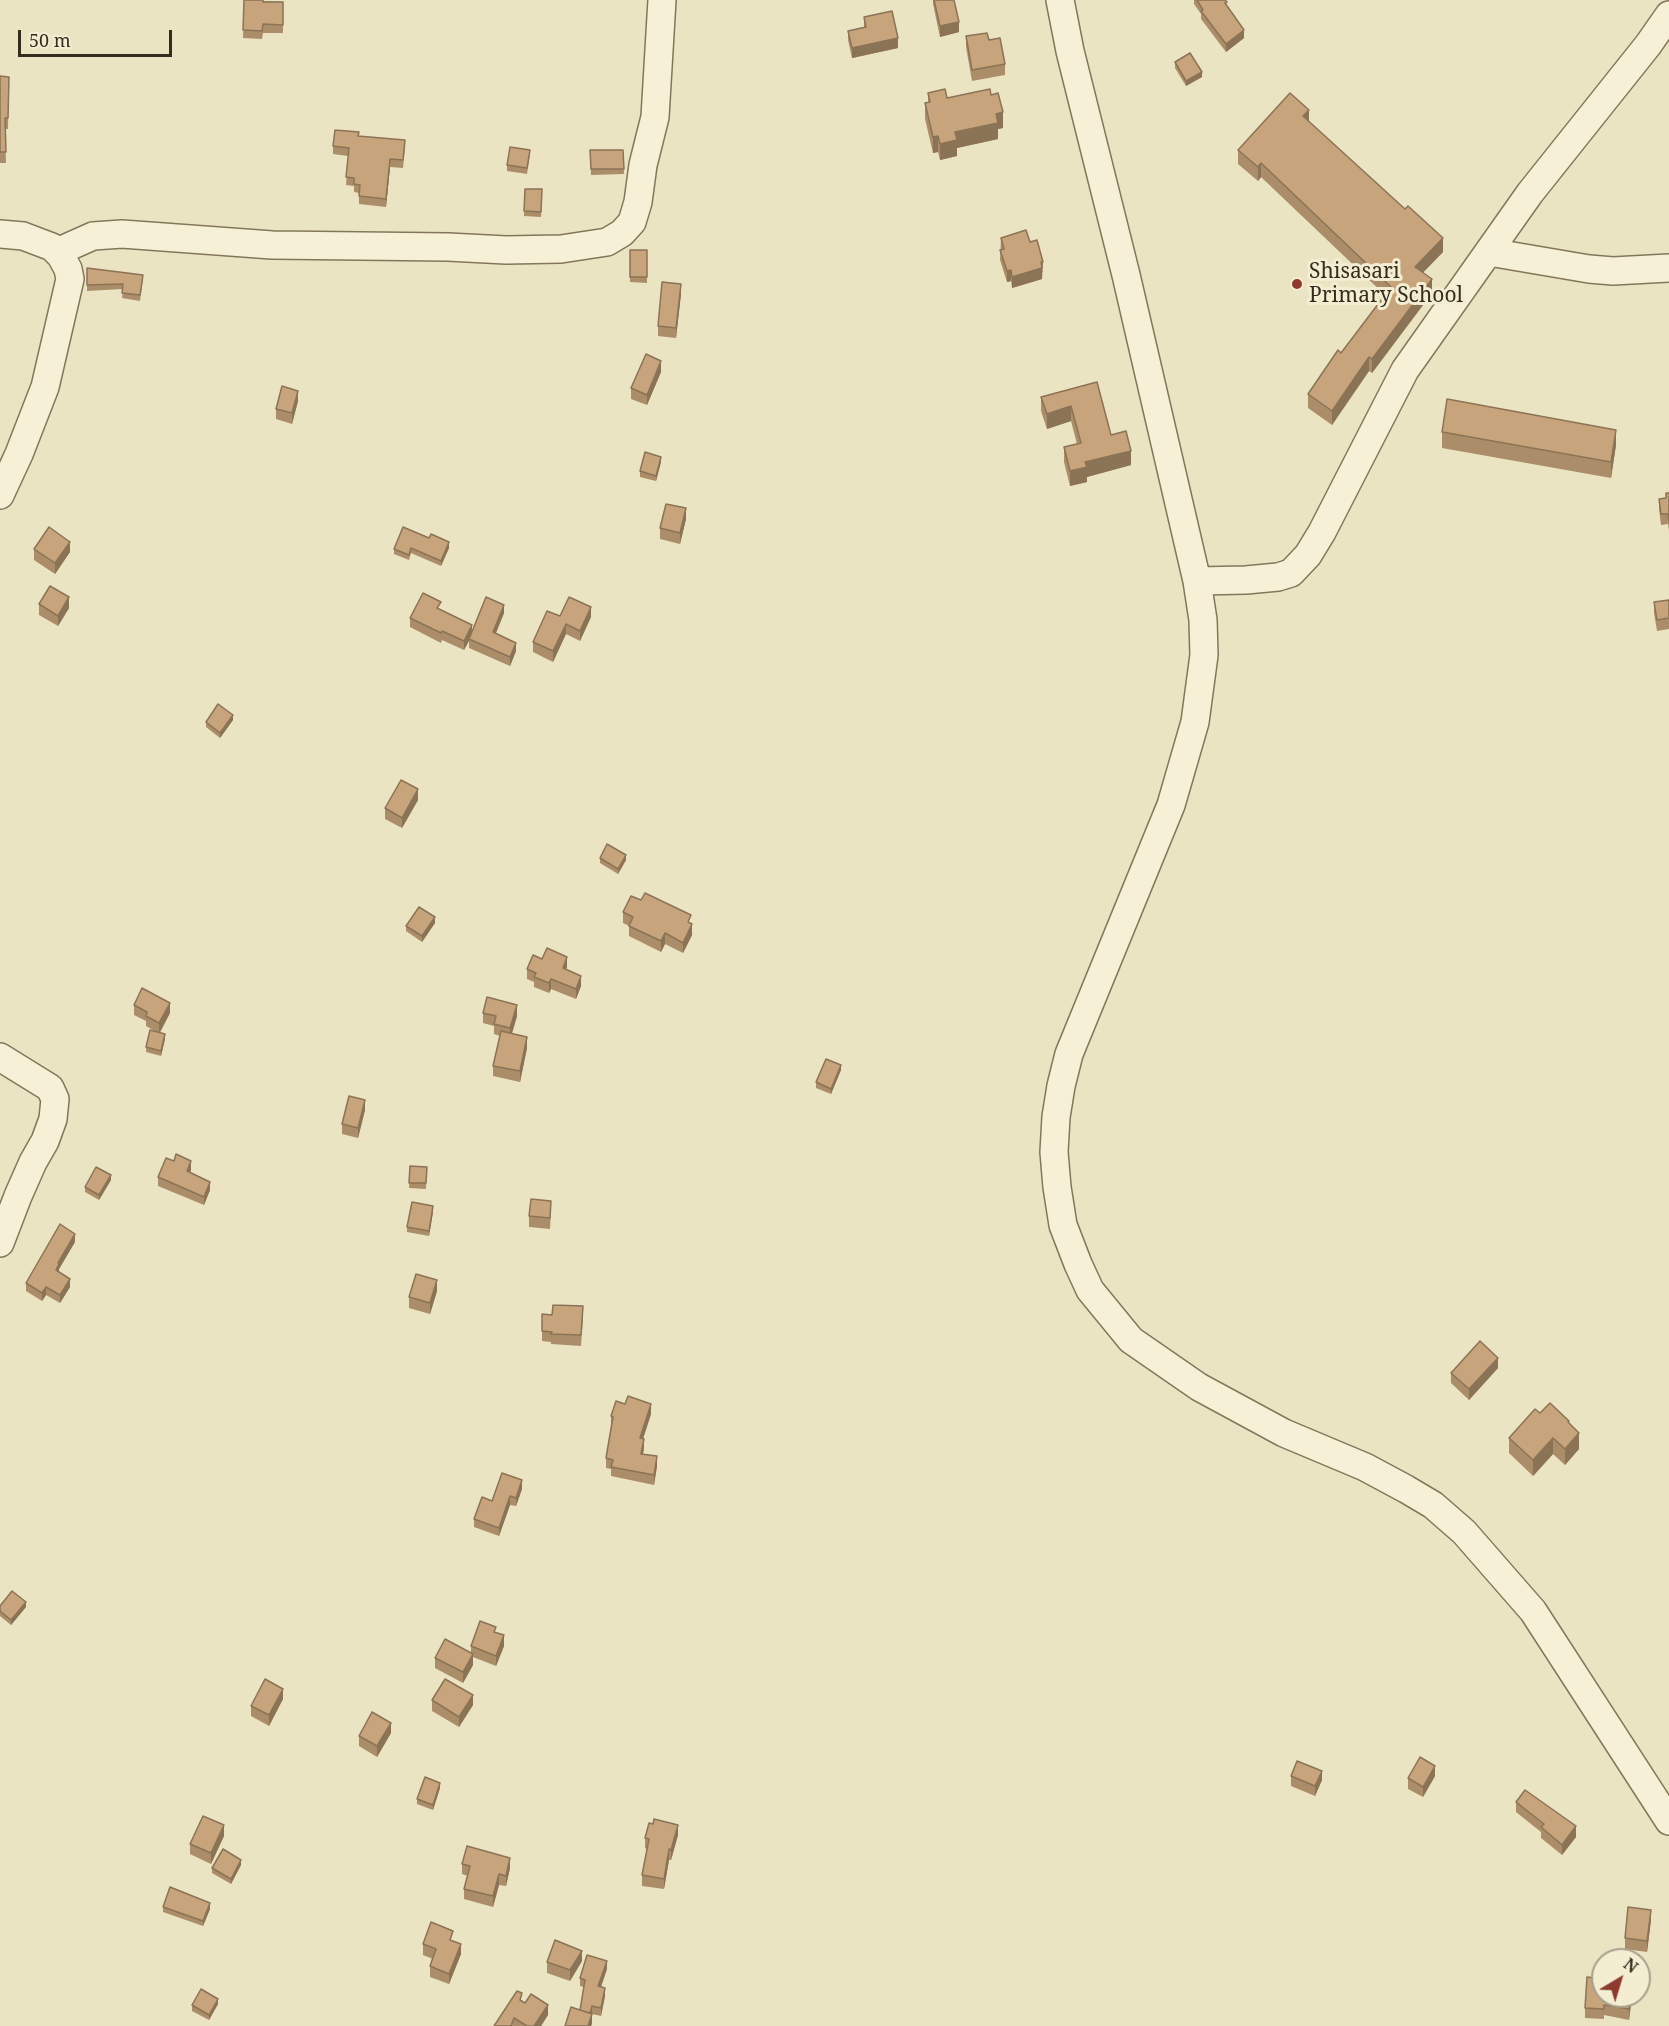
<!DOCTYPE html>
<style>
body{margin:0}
#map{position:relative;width:1669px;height:2026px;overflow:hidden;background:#ebe4c3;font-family:"Noto Serif",serif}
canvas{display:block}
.north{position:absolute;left:1591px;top:1948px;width:60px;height:60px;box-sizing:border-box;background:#f3edd2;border:2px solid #a7a08a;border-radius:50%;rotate:38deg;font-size:16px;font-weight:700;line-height:24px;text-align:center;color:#352c1e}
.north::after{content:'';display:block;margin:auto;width:21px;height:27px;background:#8f3a2f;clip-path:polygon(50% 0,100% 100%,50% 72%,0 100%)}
.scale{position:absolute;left:18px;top:30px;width:154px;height:27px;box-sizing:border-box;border:3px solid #352c1e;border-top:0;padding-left:8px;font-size:18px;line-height:21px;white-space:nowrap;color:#352c1e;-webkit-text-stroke:4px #f3edd2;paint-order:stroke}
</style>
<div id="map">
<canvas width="1669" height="2026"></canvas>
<div class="north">N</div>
<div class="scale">50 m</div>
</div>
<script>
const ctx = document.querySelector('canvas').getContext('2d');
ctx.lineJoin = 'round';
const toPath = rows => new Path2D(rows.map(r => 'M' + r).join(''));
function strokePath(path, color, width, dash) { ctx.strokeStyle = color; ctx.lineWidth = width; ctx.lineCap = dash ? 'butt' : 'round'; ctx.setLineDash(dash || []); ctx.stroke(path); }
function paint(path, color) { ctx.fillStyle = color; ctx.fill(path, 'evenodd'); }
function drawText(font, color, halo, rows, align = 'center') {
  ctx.font = font + ' "Noto Serif",serif'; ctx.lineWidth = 6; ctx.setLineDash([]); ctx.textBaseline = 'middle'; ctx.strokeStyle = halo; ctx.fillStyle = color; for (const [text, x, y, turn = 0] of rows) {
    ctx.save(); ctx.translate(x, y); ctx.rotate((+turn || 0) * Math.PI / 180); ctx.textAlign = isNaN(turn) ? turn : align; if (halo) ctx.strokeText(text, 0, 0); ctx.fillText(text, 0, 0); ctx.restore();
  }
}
const minor = toPath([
 [1060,0,1070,51,1126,275,1197,581,1203,620,1204,655,1195,722,1171,805,1069,1054,1061,1086,1056,1117,1054,1152,1057,1187,1063,1225,1078,1264,1090,1290,1131,1340,1199,1387,1284,1433,1365,1467,1406,1489,1433,1505,1464,1532,1533,1611,1669,1821],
 [0,234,23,236,52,247,61,256,68,269,70,279,45,387,19,454,0,495],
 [57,252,93,236,122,234,272,245,448,247,506,250,561,249,607,242,622,233,632,222,638,202,643,165,655,117,662,0],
 [1489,252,1589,269,1613,271,1669,268],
 [1197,581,1246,580,1278,577,1291,573,1308,555,1322,532,1405,370,1530,193,1648,45,1669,15],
 [0,1057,50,1088,55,1099,53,1119,45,1141,33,1162,18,1196,0,1243]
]);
strokePath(minor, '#84765b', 30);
strokePath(minor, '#f6f1d6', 27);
paint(toPath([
 [244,0,283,2,283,33,263,33,262,39,243,38],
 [933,0,954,0,959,32,940,37,933,4],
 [1194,0,1225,0,1227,6,1244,38,1226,52,1201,19,1201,14,1194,4],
 [864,17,898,48,852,58,848,40,848,31,864,27],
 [966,36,989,40,1005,64,1005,75,972,81,966,47],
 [1175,62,1202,77,1186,86,1175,68],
 [0,76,9,77,8,129,5,129,6,163,0,163],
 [928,93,947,98,991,95,1003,128,998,129,998,139,957,148,957,156,940,160,938,152,933,153,925,119,925,103,928,102],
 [1309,122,1443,252,1423,272,1432,293,1372,373,1369,371,1332,425,1308,408,1308,394,1341,353,1385,295,1261,177,1258,181,1238,164,1238,150],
 [359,136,405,148,403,168,390,167,386,207,359,204,359,193,354,192,354,186,346,185,348,156,333,154,333,146],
 [590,150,623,150,624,174,591,175],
 [530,155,527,174,507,171,507,165],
 [525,189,542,189,541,217,524,216],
 [1001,238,1030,242,1043,272,1042,272,1042,279,1012,288,1011,281,1007,282,1000,260],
 [630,250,647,250,647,283,630,282],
 [87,268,143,280,140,301,122,298,123,289,87,291],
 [681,294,676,338,658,336,658,326],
 [661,372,647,405,631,399,631,388],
 [1097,382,1111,435,1131,465,1087,477,1087,482,1070,486,1064,462,1064,447,1077,444,1071,421,1047,429,1041,411,1041,397],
 [298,401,292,424,276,419,276,409],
 [1442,432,1616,445,1611,478,1442,448],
 [661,462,656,481,640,477,640,471],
 [1669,493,1669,531,1668,524,1661,525,1659,509,1659,499,1666,498],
 [686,519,680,544,660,539,660,528],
 [449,548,441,566,411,553,409,560,394,554,394,549],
 [34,549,70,552,55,574,34,560],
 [1669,600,1669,629,1657,631,1654,613,1654,602],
 [39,604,69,608,58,626,39,615],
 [441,610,472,632,504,613,496,633,516,651,510,666,469,648,469,641,464,650,442,640,441,643,410,627,410,618],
 [560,616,591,617,580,641,566,634,553,662,533,652,533,642],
 [233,720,220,738,206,727,206,722],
 [418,800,402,828,385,819,385,808],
 [600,858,626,860,618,874,600,863],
 [623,912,691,924,692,935,683,953,665,944,661,952,629,936,629,926,623,923],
 [435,923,422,942,406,931,406,926],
 [542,959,567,967,566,969,581,986,576,999,551,989,549,993,534,987,534,982,527,979,527,969],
 [134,1005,170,1013,160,1033,165,1039,161,1056,146,1052,146,1047,155,1031,146,1026,146,1021,134,1015],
 [483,1013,517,1016,512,1034,527,1048,520,1082,493,1076,493,1066,500,1036,494,1034,494,1026,483,1023],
 [841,1070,831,1094,816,1088,816,1082],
 [365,1110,358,1138,342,1134,342,1124],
 [410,1166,427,1167,426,1189,409,1188],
 [191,1170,190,1173,210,1190,204,1205,158,1186,158,1177],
 [111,1180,99,1200,85,1192,85,1187],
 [551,1211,550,1229,529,1227,529,1216],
 [433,1212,429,1236,407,1232,407,1227],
 [75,1242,59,1269,59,1272,70,1287,60,1303,46,1295,42,1301,26,1291,26,1283],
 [437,1291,430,1314,409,1308,409,1297],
 [542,1314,583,1317,581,1346,551,1344,551,1342,542,1341],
 [1498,1368,1469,1400,1451,1383,1451,1373],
 [1540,1413,1569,1424,1579,1449,1565,1465,1553,1454,1533,1476,1509,1453,1509,1438],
 [651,1414,643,1439,644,1448,643,1454,657,1466,654,1485,611,1476,611,1469,606,1468,606,1458,611,1426,611,1416],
 [522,1489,516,1506,510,1505,499,1536,474,1527,474,1519,492,1501],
 [0,1606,26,1607,11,1625,0,1616],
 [496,1632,504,1646,496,1666,473,1657,473,1665,463,1683,435,1668,435,1658,471,1653,471,1646],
 [283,1699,269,1726,251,1716,251,1706],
 [432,1700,473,1705,459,1727,432,1711],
 [391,1733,377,1757,359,1746,359,1736],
 [1291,1776,1322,1780,1315,1796,1291,1786],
 [1435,1776,1423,1797,1408,1789,1408,1778],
 [440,1788,433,1810,417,1804,417,1799],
 [1516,1802,1576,1837,1562,1855,1541,1838,1541,1832,1516,1812],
 [678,1835,671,1860,669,1860,664,1889,642,1886,642,1875,647,1849,645,1848,645,1838],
 [224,1836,211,1864,190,1854,190,1844],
 [462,1864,510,1868,506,1886,499,1885,493,1907,464,1899,464,1889,468,1876,462,1874],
 [241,1865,231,1884,212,1873,212,1868],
 [163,1907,210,1909,203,1926,163,1912],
 [1651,1920,1647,1952,1625,1949,1625,1938],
 [453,1941,461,1954,449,1984,430,1977,430,1966,433,1959,423,1955,423,1944],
 [582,1961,570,1981,547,1973,547,1962],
 [607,1969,601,1987,605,1996,601,2016,592,2014,591,2026,565,2026,580,2010,584,1987,580,1986,580,1978],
 [1603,1996,1632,1996,1629,2020,1604,2015,1604,2019,1585,2018,1585,2008],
 [522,2001,548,2015,541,2026,494,2026],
 [218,2004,209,2020,192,2011,192,2005]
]), '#ab8d6a');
paint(toPath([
 [959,22,959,32,940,37,940,26],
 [1244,30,1244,38,1226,52,1226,44],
 [898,38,898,48,852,58,852,48],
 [1202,72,1202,77,1186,86,1186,81],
 [1309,110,1309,124,1303,116],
 [1003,112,1003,128,998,129,998,139,957,148,957,156,940,160,940,144,955,132,996,114],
 [938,136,938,152,933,153,933,137],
 [390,159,390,167,386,207,386,199],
 [1261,163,1261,177,1258,181,1258,167],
 [1443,238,1443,252,1415,281,1415,267],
 [1043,262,1042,279,1012,288,1012,277],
 [1011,270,1011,281,1007,282,1007,271],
 [1432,279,1432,293,1372,373,1372,359],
 [681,284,681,294,676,338,676,328],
 [1369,357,1369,371,1332,425,1332,411],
 [661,361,661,372,647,405,647,395],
 [298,391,298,401,292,424,292,413],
 [1071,406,1071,421,1047,429,1047,414],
 [1616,430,1616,445,1611,478,1611,462],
 [1131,451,1131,465,1087,477,1087,482,1070,486,1070,471,1085,462],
 [661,457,661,462,656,481,656,476],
 [686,508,686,519,680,544,680,533],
 [70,542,70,552,55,574,55,563],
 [449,542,449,548,441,566,441,561],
 [69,597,69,608,58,626,58,616],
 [504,605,504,613,493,640,493,632],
 [591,607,591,617,580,641,580,631],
 [566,624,566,634,553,662,553,651],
 [472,625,472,635,464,650,464,641],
 [516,643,516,651,510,666,510,657],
 [233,715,233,720,220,738,220,733],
 [418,789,418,800,402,828,402,818],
 [626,855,626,860,618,874,618,869],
 [435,917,435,923,422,942,422,936],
 [692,924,692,935,683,953,683,943],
 [665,933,665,944,661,952,661,941],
 [567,957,567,967,563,978,563,968],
 [581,976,581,986,576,999,576,989],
 [551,979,551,989,549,993,549,983],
 [170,1003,170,1013,159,1033,159,1023],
 [517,1005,517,1016,510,1039,510,1028],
 [165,1034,165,1039,161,1056,161,1051],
 [527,1037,527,1048,520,1082,520,1071],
 [841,1065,841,1070,831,1094,831,1089],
 [365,1100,365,1110,358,1138,358,1128],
 [191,1161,191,1170,187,1180,187,1171],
 [111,1175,111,1180,99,1200,99,1195],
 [210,1182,210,1190,204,1205,204,1197],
 [433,1206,433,1212,429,1236,429,1231],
 [75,1234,75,1242,59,1269,59,1272,56,1270,58,1263],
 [70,1279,70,1287,60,1303,60,1295],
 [437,1280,437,1291,430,1314,430,1303],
 [46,1287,46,1295,42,1301,42,1293],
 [1498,1358,1498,1368,1469,1400,1469,1389],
 [651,1404,651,1414,640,1448,640,1438],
 [1579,1433,1579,1449,1565,1465,1565,1449],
 [1553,1438,1553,1454,1533,1476,1533,1460],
 [644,1439,644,1448,641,1463,641,1454],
 [657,1456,657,1466,654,1485,654,1475],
 [522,1480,522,1489,516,1506,516,1498],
 [510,1496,510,1505,499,1536,499,1528],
 [26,1602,26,1607,11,1625,11,1620],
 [504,1635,504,1646,496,1666,496,1656],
 [473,1654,473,1665,463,1683,463,1672],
 [283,1689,283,1699,269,1726,269,1715],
 [473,1695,473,1705,459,1727,459,1717],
 [391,1723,391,1733,377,1757,377,1746],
 [1435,1766,1435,1776,1423,1797,1423,1787],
 [1322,1771,1322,1780,1315,1796,1315,1786],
 [440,1783,440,1788,433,1810,433,1805],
 [224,1825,224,1836,211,1864,211,1853],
 [678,1825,678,1835,671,1860,671,1850],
 [1576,1826,1576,1837,1562,1855,1562,1845],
 [669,1849,669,1860,664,1889,664,1879],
 [510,1858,510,1868,506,1886,506,1876],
 [241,1860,241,1865,231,1884,231,1879],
 [499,1874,499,1885,493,1907,493,1896],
 [210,1903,210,1909,203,1926,203,1921],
 [1651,1910,1651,1920,1647,1952,1647,1941],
 [461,1944,461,1954,449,1984,449,1974],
 [582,1951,582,1961,570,1981,570,1970],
 [607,1961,607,1969,598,1995,598,1986],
 [605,1988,605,1996,601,2016,601,2008],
 [1631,1996,1632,1996,1629,2020,1629,2009],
 [218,1999,218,2004,209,2020,209,2015],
 [548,2005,548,2015,541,2026,534,2026],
 [592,2006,592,2024,591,2026,588,2026,590,2013]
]), '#8b7356');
const building = toPath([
 [244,0,263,0,263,2,283,2,283,25,263,24,262,31,243,30,244,0],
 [934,0,954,0,959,22,940,26,934,0],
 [1197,0,1225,0,1227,2,1225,3,1244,30,1226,44,1201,11,1203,10,1197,0],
 [892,11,898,38,852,48,848,31,866,27,864,17,892,11],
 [987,33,989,40,1000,38,1005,64,972,70,966,36,987,33],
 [1190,53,1202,72,1186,81,1175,62,1190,53],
 [0,76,9,77,8,118,5,118,6,152,0,152,0,76],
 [945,89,947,98,990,89,991,95,998,93,1003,112,996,114,998,123,955,132,957,140,940,144,938,136,933,137,925,103,930,102,928,93,945,89],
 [1290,93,1309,110,1303,116,1405,209,1408,206,1443,238,1415,267,1432,279,1372,359,1369,357,1332,411,1308,394,1338,350,1341,353,1391,287,1261,163,1258,167,1238,150,1290,93],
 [335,130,359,132,358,136,405,140,403,160,390,159,386,199,359,196,360,185,354,184,354,178,346,177,349,148,333,146,335,130],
 [510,147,530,150,527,168,507,165,510,147],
 [590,150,623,150,624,169,591,169,590,150],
 [525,189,542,189,541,212,524,211,525,189],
 [1026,230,1030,242,1037,240,1043,262,1041,262,1042,268,1012,277,1011,270,1007,271,1000,250,1004,249,1001,238,1026,230],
 [630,250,647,250,647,277,630,277,630,250],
 [87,268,143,275,140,295,122,293,123,284,87,285,87,268],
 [662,282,681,284,676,328,658,326,662,282],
 [646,354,661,361,647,395,631,388,646,354],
 [1097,382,1111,435,1126,431,1131,451,1085,462,1087,467,1070,471,1064,447,1081,443,1071,406,1047,414,1041,397,1097,382],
 [282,386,298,391,292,413,276,409,282,386],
 [1447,399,1616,430,1611,462,1442,432,1447,399],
 [645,452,661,457,656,476,640,471,645,452],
 [1666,493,1669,493,1669,520,1668,514,1661,514,1659,499,1666,498,1666,493],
 [666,504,686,508,680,533,660,528,666,504],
 [49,527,70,542,55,563,34,549,49,527],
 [403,527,429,538,431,534,449,542,441,561,411,548,409,555,394,549,403,527],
 [50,586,69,597,58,616,39,604,50,586],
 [423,593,441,602,437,608,472,625,464,641,442,631,441,633,410,618,423,593],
 [486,597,504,605,493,632,516,643,510,657,469,639,486,597],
 [569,597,591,607,580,631,566,624,553,651,533,642,547,611,560,616,569,597],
 [1669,600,1669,618,1657,620,1654,602,1669,600],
 [218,704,233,715,220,733,206,722,218,704],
 [401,780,418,789,402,818,385,808,401,780],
 [607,844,626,855,618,869,600,858,607,844],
 [645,893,691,915,688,922,692,924,683,943,665,933,661,941,629,926,633,917,623,912,631,896,641,900,645,893],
 [419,907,435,917,422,936,406,926,419,907],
 [547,948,567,957,563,968,581,976,576,989,551,979,549,983,534,977,536,973,527,969,533,955,542,959,547,948],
 [142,988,170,1003,159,1023,146,1016,147,1012,134,1005,142,988],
 [487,997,517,1005,510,1028,494,1024,496,1016,483,1013,487,997],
 [150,1030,165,1034,161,1051,146,1047,150,1030],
 [501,1031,527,1037,520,1071,493,1066,501,1031],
 [826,1059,841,1065,831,1089,816,1082,826,1059],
 [349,1096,365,1100,358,1128,342,1124,349,1096],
 [176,1154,191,1161,187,1171,210,1182,204,1197,158,1177,166,1158,174,1161,176,1154],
 [410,1166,427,1167,426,1183,409,1183,410,1166],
 [96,1167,111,1175,99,1195,85,1187,96,1167],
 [531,1199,551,1201,550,1218,529,1216,531,1199],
 [412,1202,433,1206,429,1231,407,1227,412,1202],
 [60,1224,75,1234,58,1263,59,1264,56,1270,70,1279,60,1295,46,1287,42,1293,26,1283,60,1224],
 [416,1274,437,1280,430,1303,409,1297,416,1274],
 [553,1305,583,1306,581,1335,551,1334,552,1332,542,1331,542,1314,552,1315,553,1305],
 [1480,1341,1498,1358,1469,1389,1451,1373,1480,1341],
 [628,1396,651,1404,640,1438,644,1439,641,1454,657,1456,654,1475,611,1467,613,1460,606,1458,613,1417,611,1416,616,1401,625,1404,628,1396],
 [1550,1403,1569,1421,1568,1422,1579,1433,1565,1449,1553,1438,1533,1460,1509,1438,1535,1409,1540,1413,1550,1403],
 [502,1473,522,1480,516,1498,510,1496,499,1528,474,1519,482,1497,492,1501,502,1473],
 [12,1591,26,1602,11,1620,0,1611,0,1606,12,1591],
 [480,1621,496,1627,494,1632,504,1635,496,1656,471,1646,480,1621],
 [445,1639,473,1654,463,1672,435,1658,445,1639],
 [265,1679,283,1689,269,1715,251,1706,265,1679],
 [445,1679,473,1695,459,1717,432,1700,445,1679],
 [372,1712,391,1723,377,1746,359,1736,372,1712],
 [1420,1757,1435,1766,1423,1787,1408,1778,1420,1757],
 [1297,1761,1322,1771,1315,1786,1291,1776,1297,1761],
 [425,1777,440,1783,433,1805,417,1799,425,1777],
 [1525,1790,1576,1826,1562,1845,1541,1827,1544,1824,1516,1802,1525,1790],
 [203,1816,224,1825,211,1853,190,1844,203,1816],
 [654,1819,678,1825,671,1850,669,1849,664,1879,642,1875,649,1839,645,1838,649,1823,653,1824,654,1819],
 [467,1846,510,1858,506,1876,499,1874,493,1896,464,1889,470,1866,462,1864,467,1846],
 [223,1849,241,1860,231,1879,212,1868,223,1849],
 [170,1887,210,1903,203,1921,163,1907,170,1887],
 [1628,1907,1651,1910,1647,1941,1625,1938,1628,1907],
 [431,1922,453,1931,450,1940,461,1944,449,1974,430,1966,436,1949,423,1944,431,1922],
 [555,1940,582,1951,570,1970,547,1962,555,1940],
 [587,1955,607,1961,598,1986,605,1988,601,2008,592,2006,590,2013,580,2010,585,1980,580,1978,587,1955],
 [1587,1977,1603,1979,1603,1996,1631,1996,1629,2009,1604,2005,1604,2009,1585,2008,1587,1977],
 [201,1989,218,1999,209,2015,192,2005,201,1989],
 [517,1991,522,1993,520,2000,525,2003,531,1994,548,2005,534,2026,527,2026,514,2018,511,2026,494,2026,517,1991],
 [571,2007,592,2014,588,2026,565,2026,571,2007]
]);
paint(building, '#c7a47b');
strokePath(building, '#8b7356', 1.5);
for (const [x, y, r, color] of [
 [1297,284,6,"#8f3a2f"]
]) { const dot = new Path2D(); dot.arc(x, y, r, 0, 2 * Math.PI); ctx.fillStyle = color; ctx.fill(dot); strokePath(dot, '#f3edd2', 2); }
drawText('21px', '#352c1e', '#f3edd2', [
 ["Shisasari",1309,272],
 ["Primary School",1309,296]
], 'left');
</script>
